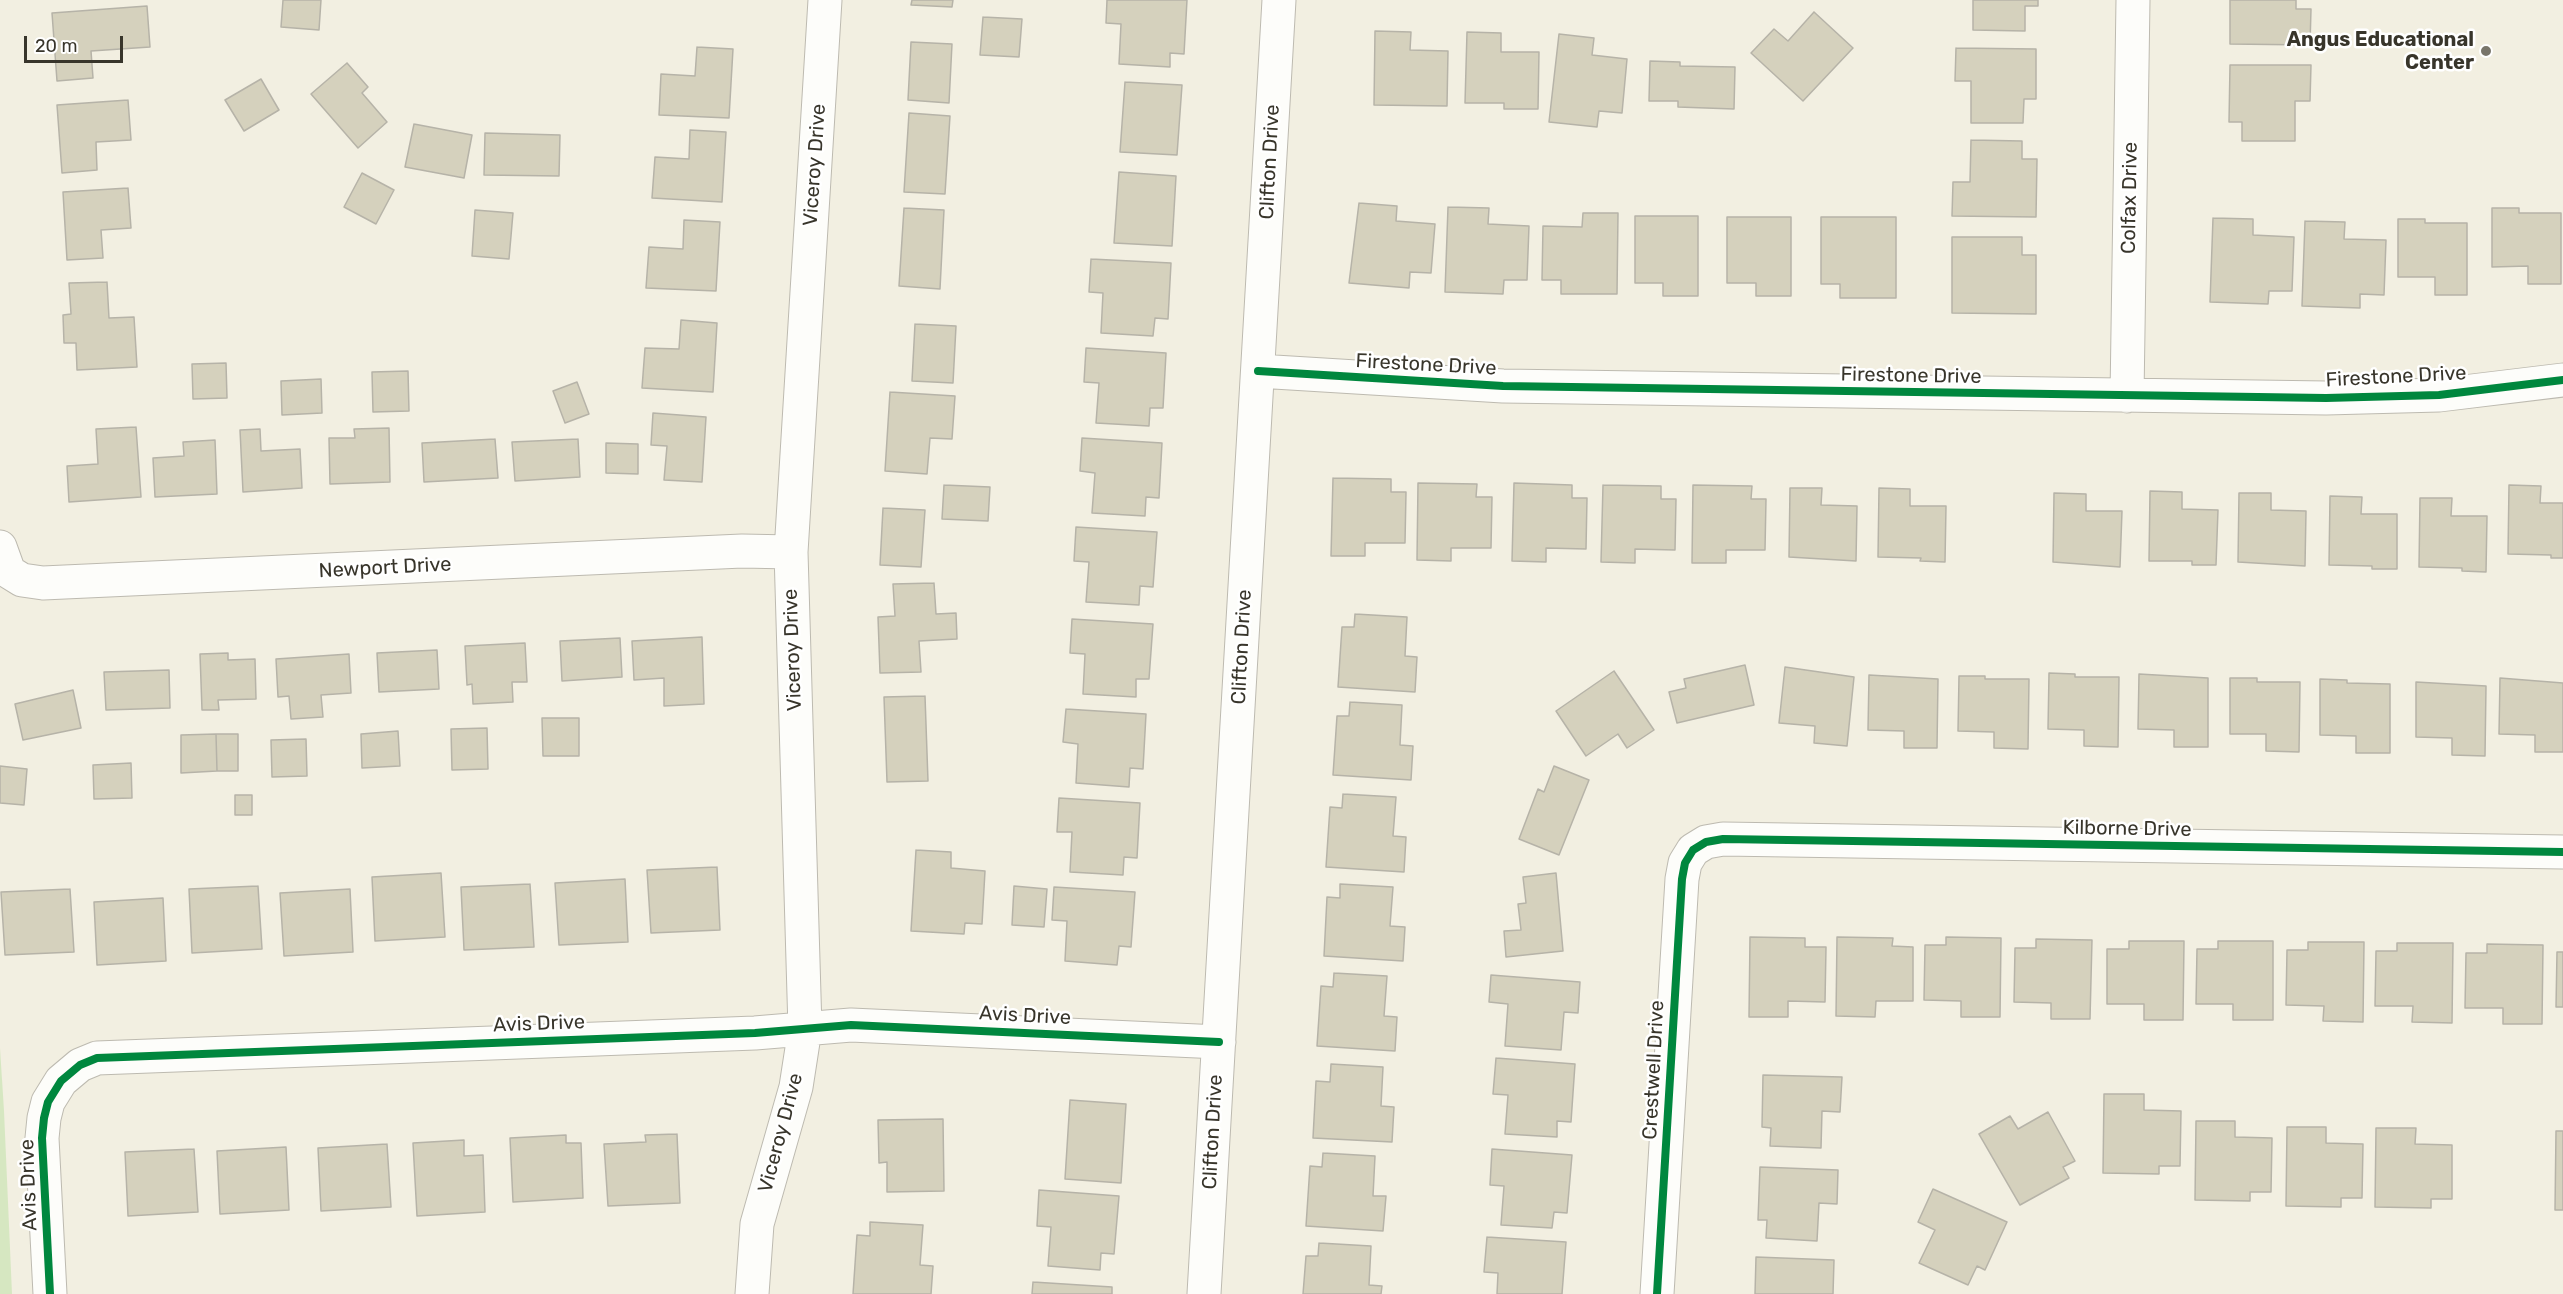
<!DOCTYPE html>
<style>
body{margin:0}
#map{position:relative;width:2563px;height:1294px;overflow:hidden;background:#f2efe1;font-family:Rubik,sans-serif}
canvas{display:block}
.scale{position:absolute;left:24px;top:36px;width:99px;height:27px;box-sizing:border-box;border:3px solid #38352b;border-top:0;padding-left:8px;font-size:18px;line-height:21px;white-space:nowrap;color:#38352b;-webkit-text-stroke:4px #fff;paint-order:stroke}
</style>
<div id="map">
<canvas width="2563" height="1294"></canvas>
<div class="scale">20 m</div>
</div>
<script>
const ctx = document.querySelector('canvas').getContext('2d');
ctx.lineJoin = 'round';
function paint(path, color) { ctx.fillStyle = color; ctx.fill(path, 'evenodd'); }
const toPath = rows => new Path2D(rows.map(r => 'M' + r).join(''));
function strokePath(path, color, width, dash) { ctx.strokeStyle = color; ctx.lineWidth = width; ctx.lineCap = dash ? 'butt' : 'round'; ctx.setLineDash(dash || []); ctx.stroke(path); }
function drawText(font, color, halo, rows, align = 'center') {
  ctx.font = font + ' Rubik,sans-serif'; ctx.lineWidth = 5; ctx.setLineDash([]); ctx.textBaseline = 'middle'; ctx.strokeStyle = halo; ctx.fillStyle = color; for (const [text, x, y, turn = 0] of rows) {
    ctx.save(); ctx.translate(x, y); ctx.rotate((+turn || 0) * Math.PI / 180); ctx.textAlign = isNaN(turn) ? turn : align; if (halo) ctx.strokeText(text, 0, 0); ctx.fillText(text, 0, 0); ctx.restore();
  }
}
paint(toPath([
 [0,1048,4,1111,12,1294,0,1294]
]), '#d6e7c1');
const building = toPath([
 [283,0,321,0,319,30,281,27,283,0],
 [912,0,953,0,952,7,911,5,912,0],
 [1107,0,1187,0,1184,54,1170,53,1170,67,1119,64,1121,24,1106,23,1107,0],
 [1973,0,2038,0,2038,6,2025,6,2025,31,1973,30,1973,0],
 [2230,0,2296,0,2296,9,2311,9,2310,45,2230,44,2230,0],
 [147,6,150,47,91,51,93,78,57,81,52,13,147,6],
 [1814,12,1853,48,1803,101,1751,53,1774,29,1788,41,1814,12],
 [983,17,1022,19,1019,57,980,55,983,17],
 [1375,31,1411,32,1410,50,1448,51,1447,106,1374,105,1375,31],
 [1467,32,1501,33,1501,52,1539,52,1538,109,1504,109,1504,103,1465,103,1467,32],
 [1559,34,1594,38,1592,55,1627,59,1622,113,1599,111,1597,127,1549,122,1559,34],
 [911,42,952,44,949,103,908,100,911,42],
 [697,47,733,49,729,118,659,115,661,74,695,76,697,47],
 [1956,48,2036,49,2036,99,2024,99,2023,123,1971,123,1971,81,1955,81,1956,48],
 [1650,61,1680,62,1680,66,1735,67,1734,109,1678,107,1678,101,1649,101,1650,61],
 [347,63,368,87,362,93,387,122,358,148,311,94,347,63],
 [2230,65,2311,65,2310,101,2295,101,2295,141,2242,141,2242,122,2229,122,2230,65],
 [261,79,279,110,244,131,225,100,261,79],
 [1125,82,1182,85,1177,155,1120,152,1125,82],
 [128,100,131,140,96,142,97,170,62,173,57,105,128,100],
 [909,113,950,116,945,194,904,192,909,113],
 [414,124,472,135,464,178,405,167,414,124],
 [690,130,726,132,722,202,652,198,655,157,689,159,690,130],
 [485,133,560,135,559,176,484,175,485,133],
 [1971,140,2022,141,2022,159,2037,159,2036,217,1952,216,1953,182,1970,182,1971,140],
 [1119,172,1176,176,1172,246,1114,243,1119,172],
 [362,173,394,190,376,224,344,207,362,173],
 [128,188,131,228,101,230,103,258,67,260,63,192,128,188],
 [1359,203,1397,206,1396,221,1435,224,1431,273,1410,272,1409,288,1349,283,1359,203],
 [1448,207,1489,208,1488,224,1529,226,1527,280,1504,280,1503,294,1445,292,1448,207],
 [904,208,944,210,940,289,899,286,904,208],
 [2492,208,2519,208,2519,213,2561,213,2561,284,2528,284,2528,266,2492,267,2492,208],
 [475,210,513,213,509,259,472,256,475,210],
 [1583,213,1618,213,1617,294,1561,294,1561,280,1542,280,1543,226,1582,227,1583,213],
 [1635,216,1698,216,1698,296,1663,296,1663,283,1635,283,1635,216],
 [1727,217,1791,217,1791,296,1756,296,1756,283,1727,283,1727,217],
 [1821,217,1896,217,1896,298,1840,298,1840,284,1821,284,1821,217],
 [2213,218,2253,219,2253,235,2294,237,2292,291,2269,291,2268,304,2210,302,2213,218],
 [2398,219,2425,219,2425,223,2467,223,2467,295,2435,295,2435,277,2398,277,2398,219],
 [684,220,720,222,716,291,646,288,649,247,683,249,684,220],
 [2305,221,2345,222,2344,239,2386,240,2384,295,2360,294,2360,308,2302,306,2305,221],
 [1952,237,2022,237,2022,255,2036,255,2036,314,1952,313,1952,237],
 [1091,259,1171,263,1168,319,1155,318,1153,336,1101,333,1103,293,1089,292,1091,259],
 [107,282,109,318,134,317,137,367,77,370,76,343,64,343,63,315,71,314,69,283,107,282],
 [681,320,717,323,713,392,642,388,645,348,679,349,681,320],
 [915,324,956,326,953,383,912,381,915,324],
 [1086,348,1166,353,1163,408,1150,408,1149,426,1096,423,1099,383,1084,382,1086,348],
 [226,363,227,398,193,399,192,364,226,363],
 [408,371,409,411,373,412,372,372,408,371],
 [321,379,322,413,282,415,281,381,321,379],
 [577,382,589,414,565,423,553,391,577,382],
 [890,392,955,396,952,439,930,438,927,474,885,471,890,392],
 [653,413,706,417,702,482,664,480,667,446,651,445,653,413],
 [136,427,141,497,69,502,67,466,98,464,96,429,136,427],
 [389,428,390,482,330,484,329,438,355,438,354,429,389,428],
 [260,429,261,451,300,449,302,488,243,492,240,430,260,429],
 [1082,438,1162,443,1159,498,1146,497,1145,516,1092,513,1095,473,1080,471,1082,438],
 [495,439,498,478,424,482,422,443,495,439],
 [578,439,580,477,515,481,512,442,578,439],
 [215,440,217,494,155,497,153,458,184,456,183,442,215,440],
 [606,443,638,444,638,474,606,473,606,443],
 [1333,478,1391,479,1391,492,1406,492,1405,543,1365,543,1365,556,1331,556,1333,478],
 [1418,483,1477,484,1476,497,1492,497,1491,548,1451,548,1451,561,1417,560,1418,483],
 [1514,483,1572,485,1572,498,1587,498,1586,549,1546,548,1546,562,1512,561,1514,483],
 [944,485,990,487,988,521,942,519,944,485],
 [1603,485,1661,486,1661,499,1676,499,1675,550,1635,549,1635,563,1601,562,1603,485],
 [1693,485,1752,486,1751,499,1766,499,1765,550,1726,550,1726,563,1692,563,1693,485],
 [2509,485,2541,486,2540,503,2563,503,2563,558,2551,558,2551,555,2508,554,2509,485],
 [1790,488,1822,488,1821,505,1857,506,1856,561,1789,557,1790,488],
 [1879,488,1910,489,1910,506,1946,506,1945,562,1920,561,1921,558,1878,557,1879,488],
 [2150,491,2182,492,2182,509,2218,510,2216,565,2192,565,2192,561,2149,561,2150,491],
 [2054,493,2086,494,2086,511,2122,511,2120,567,2053,562,2054,493],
 [2239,493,2271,493,2271,510,2306,511,2305,566,2238,562,2239,493],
 [2330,496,2362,497,2361,514,2397,514,2397,569,2372,569,2372,566,2329,565,2330,496],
 [2420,498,2452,498,2451,516,2487,516,2486,572,2462,571,2462,568,2419,567,2420,498],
 [883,508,925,510,921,567,880,565,883,508],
 [1076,527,1157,532,1153,587,1140,586,1139,605,1086,602,1089,562,1074,561,1076,527],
 [934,583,936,614,956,613,957,639,919,641,921,672,880,673,878,617,895,616,893,584,934,583],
 [1355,614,1407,617,1405,656,1417,657,1415,692,1338,687,1342,627,1354,627,1355,614],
 [1072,619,1153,624,1149,679,1136,679,1136,697,1083,694,1085,654,1070,653,1072,619],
 [702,637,704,704,664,706,664,678,634,680,632,641,702,637],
 [620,638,622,677,562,681,560,641,620,638],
 [525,643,527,682,512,682,513,702,473,704,472,684,467,685,465,646,525,643],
 [437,650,439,689,379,692,377,653,437,650],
 [228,653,228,660,255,659,256,699,218,700,219,710,202,710,200,654,228,653],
 [349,654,351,693,321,695,323,717,291,719,289,696,278,697,276,659,349,654],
 [1745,665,1754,705,1677,723,1669,692,1686,688,1684,679,1745,665],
 [1785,667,1854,677,1847,746,1814,743,1815,726,1779,723,1785,667],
 [169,670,170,708,106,710,104,672,169,670],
 [1614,671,1654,730,1627,748,1618,734,1586,756,1556,711,1614,671],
 [2049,673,2075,674,2075,677,2119,677,2118,747,2084,746,2084,730,2048,729,2049,673],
 [2139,674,2208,678,2208,747,2174,747,2174,730,2138,729,2139,674],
 [1869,675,1938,679,1937,748,1904,748,1904,731,1868,730,1869,675],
 [1959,676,1985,676,1985,679,2029,679,2028,749,1994,748,1994,732,1958,731,1959,676],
 [2230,678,2257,678,2257,682,2300,682,2299,752,2266,751,2266,734,2230,734,2230,678],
 [2500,678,2563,683,2563,752,2535,752,2535,735,2499,734,2500,678],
 [2320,679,2347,680,2347,683,2390,684,2390,753,2356,753,2356,736,2320,735,2320,679],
 [2416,682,2486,686,2485,756,2452,755,2452,738,2416,737,2416,682],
 [73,690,81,728,23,740,15,704,73,690],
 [925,696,928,781,887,782,884,697,925,696],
 [1350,702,1402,705,1400,745,1413,746,1411,780,1333,775,1337,716,1349,716,1350,702],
 [1066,709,1146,714,1143,769,1130,768,1129,787,1076,783,1078,744,1063,742,1066,709],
 [542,718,579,718,579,756,543,756,542,718],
 [487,728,488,769,452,770,451,729,487,728],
 [398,731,400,766,362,768,361,734,398,731],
 [216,734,217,771,181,773,181,735,216,734],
 [216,734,238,734,238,771,217,771,216,734],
 [306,739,307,776,272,777,271,740,306,739],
 [131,763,132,798,94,799,93,765,131,763],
 [0,766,27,769,24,805,0,803,0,766],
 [1554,766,1589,780,1559,855,1519,839,1538,789,1544,792,1554,766],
 [1343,794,1396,797,1393,836,1406,837,1404,872,1326,867,1330,807,1342,808,1343,794],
 [235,795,252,795,252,815,235,815,235,795],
 [1059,798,1140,803,1137,858,1124,857,1123,875,1070,872,1072,832,1057,832,1059,798],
 [916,850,951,852,951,868,985,871,982,924,965,923,964,934,911,931,916,850],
 [717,867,720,930,651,933,647,870,717,867],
 [441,873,445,937,375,941,372,877,441,873],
 [1556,873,1563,951,1506,957,1504,931,1521,930,1518,904,1526,903,1523,877,1556,873],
 [625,879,628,942,559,945,555,883,625,879],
 [530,884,534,947,464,950,461,887,530,884],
 [1340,884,1393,887,1390,926,1405,927,1403,961,1324,956,1327,897,1340,898,1340,884],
 [258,886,262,949,192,953,189,889,258,886],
 [1014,886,1047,889,1044,927,1012,925,1014,886],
 [1054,887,1135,892,1131,947,1119,946,1117,965,1065,961,1067,921,1052,920,1054,887],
 [70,889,74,952,5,955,1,892,70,889],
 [350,889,353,952,284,956,280,893,350,889],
 [163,898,166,961,97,965,94,902,163,898],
 [1750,937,1805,938,1805,947,1826,947,1825,1002,1788,1001,1788,1017,1749,1017,1750,937],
 [1837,937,1893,938,1892,946,1913,947,1913,1001,1876,1001,1875,1017,1836,1016,1837,937],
 [1946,937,2001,938,2000,1017,1961,1017,1961,1001,1924,1000,1925,945,1946,945,1946,937],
 [2036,939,2092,940,2090,1019,2051,1019,2051,1003,2014,1002,2015,948,2036,948,2036,939],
 [2129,941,2184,941,2183,1020,2144,1020,2144,1004,2107,1004,2107,949,2129,949,2129,941],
 [2218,941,2273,941,2273,1020,2233,1020,2233,1004,2196,1004,2197,949,2218,949,2218,941],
 [2308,942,2364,942,2363,1022,2323,1021,2324,1006,2286,1005,2287,950,2308,950,2308,942],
 [2397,943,2453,943,2452,1023,2412,1022,2413,1006,2375,1006,2376,951,2397,951,2397,943],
 [2487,944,2543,945,2542,1024,2503,1024,2503,1008,2465,1008,2466,953,2487,953,2487,944],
 [2557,952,2563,952,2563,1007,2556,1007,2557,952],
 [1334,973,1387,976,1384,1016,1397,1017,1395,1051,1317,1046,1321,986,1333,987,1334,973],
 [1491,975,1580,982,1578,1013,1564,1012,1561,1050,1505,1046,1508,1004,1489,1002,1491,975],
 [1496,1058,1575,1064,1571,1122,1557,1121,1557,1137,1505,1134,1508,1095,1493,1094,1496,1058],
 [1331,1064,1383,1067,1381,1106,1394,1107,1392,1142,1313,1138,1316,1081,1330,1082,1331,1064],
 [1763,1075,1842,1077,1840,1112,1822,1111,1821,1148,1770,1146,1771,1128,1762,1127,1763,1075],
 [2104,1094,2144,1094,2144,1110,2181,1111,2180,1166,2159,1166,2159,1174,2103,1173,2104,1094],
 [1070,1100,1126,1104,1121,1183,1065,1179,1070,1100],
 [2048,1112,2075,1161,2063,1167,2069,1178,2020,1205,1979,1134,2010,1116,2018,1129,2048,1112],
 [943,1119,944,1191,887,1192,887,1162,879,1163,878,1120,943,1119],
 [2196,1121,2235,1121,2235,1137,2272,1138,2271,1192,2250,1192,2250,1201,2195,1200,2196,1121],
 [2287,1127,2326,1127,2326,1143,2363,1144,2362,1198,2341,1198,2341,1207,2286,1206,2287,1127],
 [2376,1128,2416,1128,2415,1144,2452,1145,2452,1199,2431,1199,2431,1208,2375,1207,2376,1128],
 [2556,1131,2563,1131,2563,1210,2555,1210,2556,1131],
 [677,1134,680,1203,608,1206,604,1144,646,1142,645,1135,677,1134],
 [566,1135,566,1143,581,1143,583,1198,513,1202,510,1138,566,1135],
 [464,1140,464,1156,483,1155,485,1212,417,1216,413,1143,464,1140],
 [387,1144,391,1207,321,1211,318,1148,387,1144],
 [286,1147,289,1210,220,1214,217,1151,286,1147],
 [194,1149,198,1212,128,1216,125,1152,194,1149],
 [1492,1149,1572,1155,1567,1213,1554,1212,1552,1228,1501,1225,1504,1186,1490,1185,1492,1149],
 [1323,1153,1375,1156,1373,1196,1386,1196,1383,1231,1306,1226,1310,1166,1322,1167,1323,1153],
 [1760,1167,1838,1170,1837,1204,1819,1203,1817,1241,1766,1238,1767,1220,1758,1220,1760,1167],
 [1933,1189,2007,1222,1985,1270,1977,1266,1968,1285,1919,1263,1935,1230,1918,1222,1933,1189],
 [1039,1190,1119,1196,1114,1254,1101,1253,1100,1270,1048,1266,1051,1227,1037,1226,1039,1190],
 [870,1222,923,1225,920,1265,933,1266,931,1294,853,1294,857,1235,870,1236,870,1222],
 [1487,1237,1566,1242,1562,1294,1497,1294,1498,1273,1484,1272,1487,1237],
 [1319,1243,1371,1246,1369,1285,1382,1286,1381,1294,1303,1294,1306,1256,1318,1256,1319,1243],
 [1756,1257,1834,1260,1833,1294,1755,1294,1756,1257],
 [1033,1282,1112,1287,1112,1294,1032,1294,1033,1282]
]);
paint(building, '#d5d1bd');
strokePath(building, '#b6b3a8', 1.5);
const minor = toPath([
 [1258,371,1503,386,2326,398,2439,395,2563,380],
 [2127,396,2133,0],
 [0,547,9,572,22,580,43,583,742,551,791,552],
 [50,1294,42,1138,44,1118,48,1102,61,1081,80,1065,97,1058,755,1033,851,1025,1219,1042],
 [752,1294,757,1224,796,1087,805,1029,791,552,825,0],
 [1204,1294,1279,0],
 [1657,1294,1682,879,1685,863,1693,850,1706,842,1723,839,2563,852]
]);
strokePath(minor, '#bdbab0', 35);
strokePath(minor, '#fdfdfa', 33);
strokePath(toPath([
 [1258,371,1503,386,2326,398,2439,395,2563,380],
 [50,1294,42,1138,44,1118,48,1102,61,1081,80,1065,97,1058,755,1033,851,1025,1219,1042],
 [1657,1294,1682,879,1685,863,1693,850,1706,842,1723,839,2563,852]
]), '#00873e', 8);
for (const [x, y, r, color] of [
 [2486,51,6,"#79766b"]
]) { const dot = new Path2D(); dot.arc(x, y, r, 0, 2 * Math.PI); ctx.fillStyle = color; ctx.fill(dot); strokePath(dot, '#fff', 2); }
drawText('bold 20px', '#38352b', '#fff', [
 ["Angus Educational",2474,40],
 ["Center",2474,63]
], 'right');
drawText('20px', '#38352b', '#fff', [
 ["Clifton Drive",1270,162,-87],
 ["Viceroy Drive",815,165,-86],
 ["Colfax Drive",2130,198,-89],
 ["Firestone Drive",1426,365,3],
 ["Firestone Drive",1911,376,1],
 ["Firestone Drive",2396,377,-3],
 ["Newport Drive",385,568,-3],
 ["Clifton Drive",1242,647,-87],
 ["Viceroy Drive",793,650,-92],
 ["Kilborne Drive",2127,829,1],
 ["Avis Drive",1025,1016,3],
 ["Avis Drive",539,1024,-2],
 ["Crestwell Drive",1654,1070,-87],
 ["Clifton Drive",1213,1132,-87],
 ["Viceroy Drive",781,1133,-75],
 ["Avis Drive",29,1185,-92]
]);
</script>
